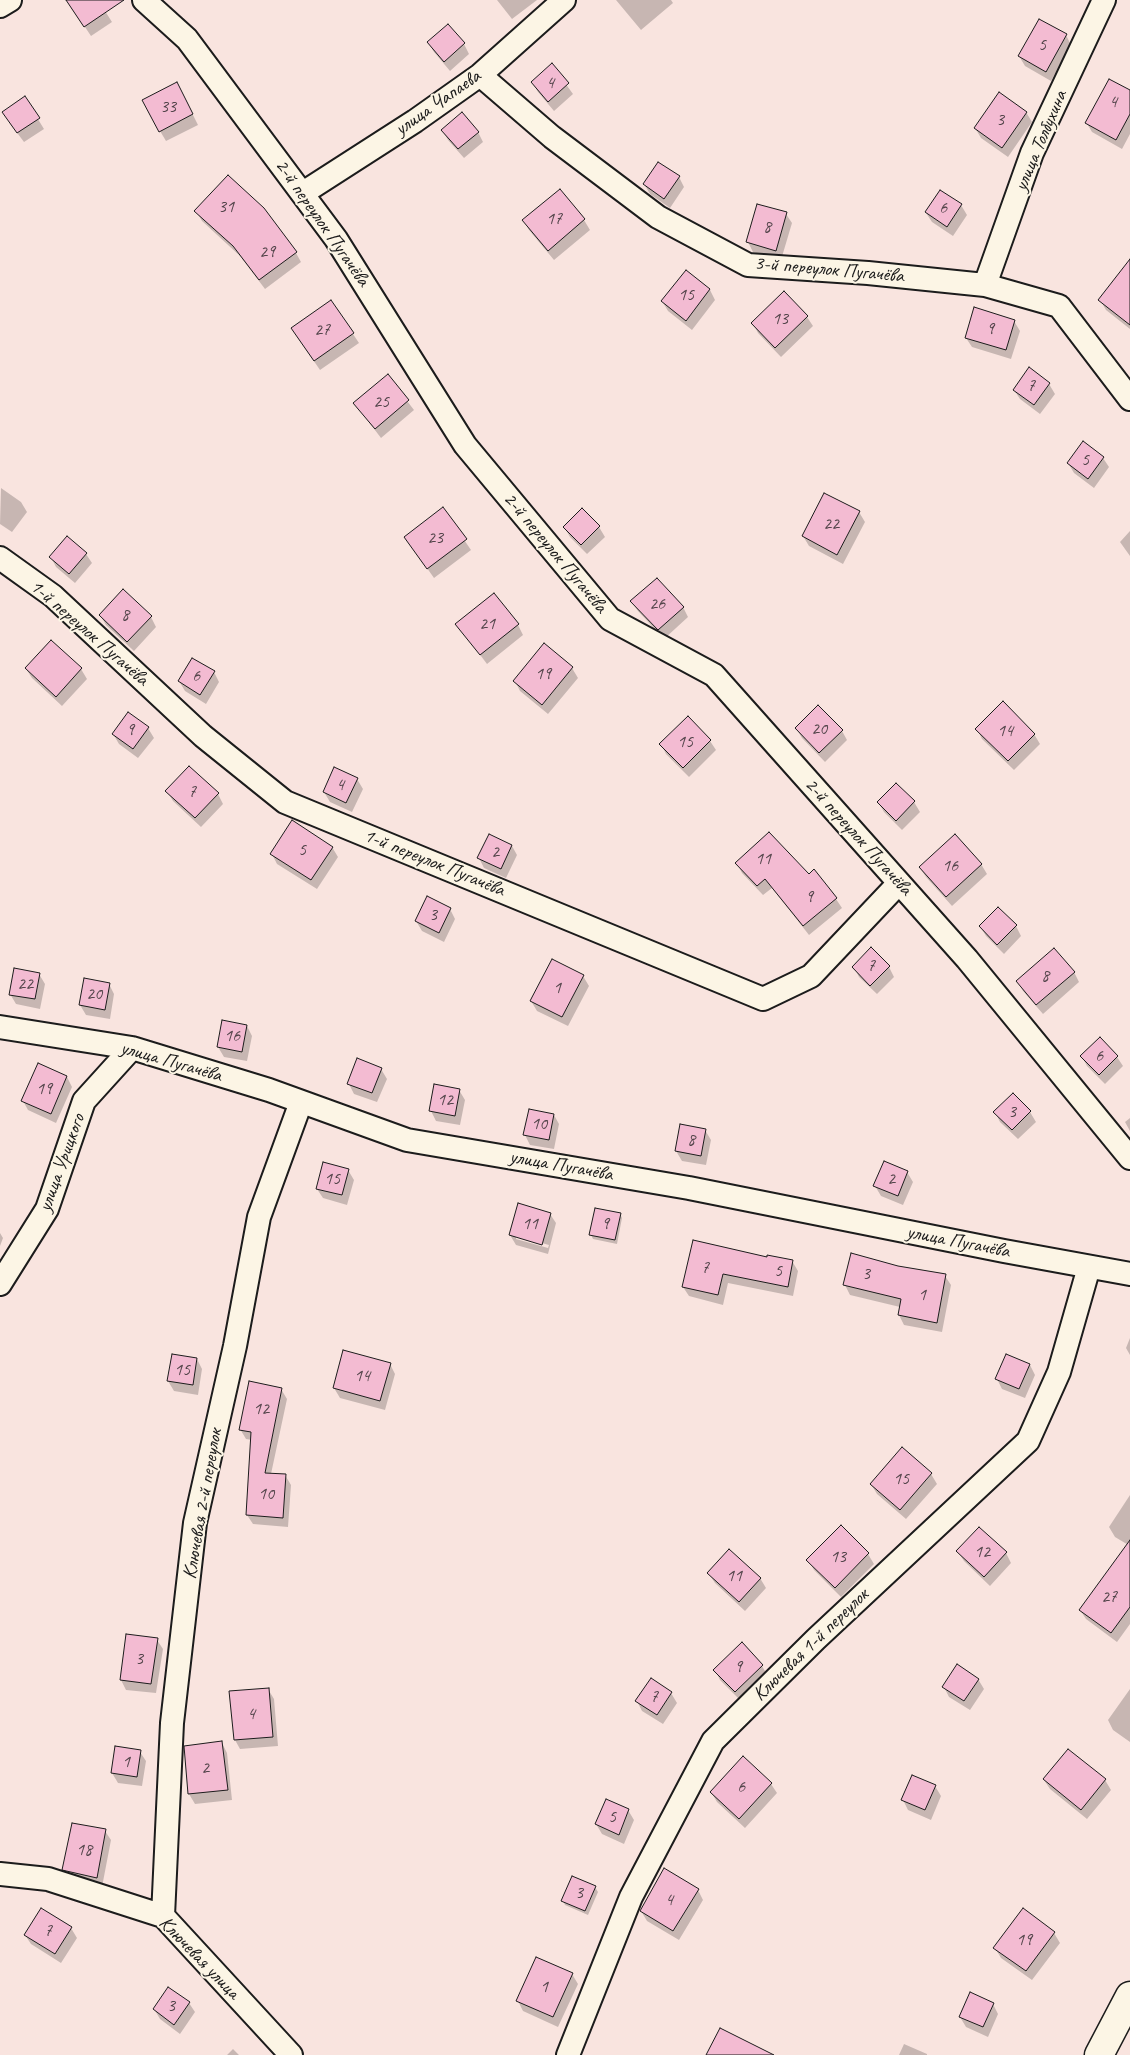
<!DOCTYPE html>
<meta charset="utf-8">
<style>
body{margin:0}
canvas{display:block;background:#f9e4df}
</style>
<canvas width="1130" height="2055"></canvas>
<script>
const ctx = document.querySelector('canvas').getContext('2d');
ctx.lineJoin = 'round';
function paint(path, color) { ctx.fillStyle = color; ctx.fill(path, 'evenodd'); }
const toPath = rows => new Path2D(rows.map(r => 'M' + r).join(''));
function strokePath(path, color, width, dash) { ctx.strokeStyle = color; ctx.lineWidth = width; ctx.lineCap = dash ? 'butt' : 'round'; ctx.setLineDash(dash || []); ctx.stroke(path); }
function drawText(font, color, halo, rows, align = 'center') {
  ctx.font = font + ' Caveat,sans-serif'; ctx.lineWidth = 4; ctx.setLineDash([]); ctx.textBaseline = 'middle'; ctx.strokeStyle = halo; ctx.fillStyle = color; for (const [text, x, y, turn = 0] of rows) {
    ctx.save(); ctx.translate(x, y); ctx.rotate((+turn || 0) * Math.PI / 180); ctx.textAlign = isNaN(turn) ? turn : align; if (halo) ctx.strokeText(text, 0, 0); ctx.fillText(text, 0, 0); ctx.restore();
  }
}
paint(toPath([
 [79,0,98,0,112,22,91,36,77,15],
 [497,0,537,0,512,19],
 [616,0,671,0,673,3,641,30],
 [1066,35,1071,45,1051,81,1025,66,1019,56],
 [428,42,464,44,469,54,450,71,434,52],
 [552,65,573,94,554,111,538,92,532,82],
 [1130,92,1130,134,1122,149,1092,132,1086,122],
 [182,93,198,125,166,141,160,131],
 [25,98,44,129,24,142,9,122],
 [1026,112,1032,122,1008,157,981,138,975,128],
 [442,130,478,132,483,142,464,158,448,140],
 [679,177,684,187,670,208,650,194,644,184],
 [560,190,584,220,590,230,554,260,529,230,524,220],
 [961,205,967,215,953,236,932,222,926,213],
 [196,211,296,253,301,262,265,289,240,256,202,221],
 [786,214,792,223,781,260,753,252,748,242],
 [686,271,710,290,715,300,692,330,668,311,662,301],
 [1130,271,1130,329,1106,310,1100,300],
 [807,317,813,326,781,357,758,333,753,323],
 [1014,321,1020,331,1011,359,972,347,966,338],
 [353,334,359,343,320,370,298,338],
 [388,376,414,410,381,438,355,404],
 [1049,384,1055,394,1040,414,1020,399,1014,390],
 [1103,458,1109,467,1094,488,1074,473,1068,463],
 [1,488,21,502,27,512,12,532,0,524],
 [443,509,471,550,434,578,405,537],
 [582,509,599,527,605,537,587,554,570,537,564,527],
 [859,512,865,522,843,564,809,546,803,536],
 [1130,531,1130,556,1120,542],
 [86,554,92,563,75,583,56,567,51,557],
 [632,602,683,607,688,617,664,639,638,611],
 [100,615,151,617,156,627,134,651,106,625],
 [457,624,518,625,523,635,487,664],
 [51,642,81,669,87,679,62,706,32,678,26,669],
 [545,645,572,668,578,678,548,714,520,691,515,681],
 [214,672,219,682,206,704,185,691,179,681],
 [148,728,154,738,138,758,119,744,113,734],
 [796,728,842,731,847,740,825,762,802,738],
 [977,729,1034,734,1040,744,1014,770,982,739],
 [710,741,716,750,689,777,666,754,661,744],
 [357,779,363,789,352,812,330,802,324,792],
 [896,784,914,802,920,812,902,830,884,812,878,802],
 [167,791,218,794,223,804,201,827,173,801],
 [512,846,517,855,506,878,484,868,479,858],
 [332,847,338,857,317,889,277,864,272,854],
 [737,863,808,875,836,899,842,908,809,935,772,888,763,895,742,873],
 [981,864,987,874,952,906,926,877,920,868],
 [450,909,455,919,444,942,422,931,416,921],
 [980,926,1016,926,1021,936,1004,954,986,936],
 [854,967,889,967,894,977,877,994,859,977],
 [1074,972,1079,982,1043,1014,1023,991,1018,981],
 [39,974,45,984,40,1009,16,1004,10,994],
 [583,976,589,986,568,1026,537,1011,531,1001],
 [109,984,114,994,110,1019,86,1015,80,1005],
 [247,1026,252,1036,247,1061,224,1057,218,1047],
 [1100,1039,1117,1057,1123,1066,1105,1084,1087,1066,1082,1057],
 [39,1065,67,1077,72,1087,56,1123,28,1110,23,1101],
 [381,1069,387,1079,377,1102,354,1094,349,1084],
 [459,1090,465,1100,460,1125,436,1121,431,1111],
 [1013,1094,1030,1112,1036,1122,1018,1139,1000,1122,995,1112],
 [554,1115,559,1124,554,1149,530,1145,525,1135],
 [1130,1118,1130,1131,1125,1122],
 [705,1130,711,1140,706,1165,682,1161,676,1151],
 [348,1170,354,1180,347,1205,323,1198,317,1189],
 [907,1172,913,1182,903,1205,881,1196,875,1186],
 [550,1214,556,1223,548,1254,516,1245,510,1235],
 [516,1236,549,1245,548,1248,516,1239],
 [620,1214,622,1218,617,1244,593,1239,591,1235],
 [0,1233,3,1238,0,1246],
 [768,1259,792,1261,798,1271,793,1296,728,1283,723,1305,689,1296,683,1287],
 [945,1276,951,1285,942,1332,904,1325,899,1315,900,1307,850,1295,845,1285],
 [1130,1338,1130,1355,1126,1348],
 [1007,1356,1030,1365,1035,1375,1025,1398,1002,1389,997,1379],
 [197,1359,202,1369,198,1395,174,1391,168,1381],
 [390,1364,395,1374,385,1410,340,1398,334,1388],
 [281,1389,287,1399,271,1474,285,1475,291,1485,288,1527,253,1524,247,1515,252,1440,246,1439,240,1429],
 [902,1449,931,1474,937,1484,906,1519,877,1494,871,1484],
 [1130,1495,1130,1546,1115,1537,1109,1527],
 [841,1527,868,1554,874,1564,841,1597,814,1570,808,1560],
 [958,1552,1006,1553,1011,1563,990,1586,964,1561],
 [709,1574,760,1578,766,1588,745,1611,715,1583],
 [1130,1588,1130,1624,1117,1642,1086,1619,1080,1610],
 [157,1640,163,1649,156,1693,126,1690,121,1680],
 [742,1644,762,1666,768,1676,741,1701,720,1680,715,1670],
 [978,1679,984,1689,970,1710,949,1697,944,1687],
 [651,1680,671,1693,677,1703,663,1724,642,1711,637,1701],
 [268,1689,274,1699,278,1746,240,1749,235,1740],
 [1130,1689,1130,1742,1113,1730,1108,1720],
 [222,1743,227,1753,232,1800,195,1804,189,1794],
 [140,1752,146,1761,142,1786,118,1783,112,1773],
 [743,1757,771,1784,777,1793,745,1828,717,1802,711,1792],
 [1044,1780,1105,1780,1111,1790,1087,1819,1050,1789],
 [935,1786,941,1796,931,1820,908,1810,903,1800],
 [628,1810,634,1820,624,1844,602,1834,596,1824],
 [105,1831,111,1840,102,1887,69,1879,64,1870],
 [595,1887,598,1892,588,1915,565,1905,563,1901],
 [698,1890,703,1900,679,1940,647,1921,641,1911],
 [71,1928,77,1938,61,1963,31,1944,25,1935],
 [1054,1933,1060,1943,1032,1980,1001,1958,995,1948],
 [572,1974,578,1984,558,2027,523,2011,518,2001],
 [189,2003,195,2012,180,2034,160,2019,154,2009],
 [993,2004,998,2014,988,2037,966,2027,960,2017],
 [904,2044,927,2054,927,2055,899,2055],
 [233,2049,239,2055,227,2055]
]), '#0003');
const building = toPath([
 [66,0,124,0,84,27,66,0],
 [1039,19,1067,34,1046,72,1018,56,1039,19],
 [448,24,465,43,444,62,427,42,448,24],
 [552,63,569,83,548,102,531,82,552,63],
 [1109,79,1130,90,1130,114,1116,140,1085,123,1109,79],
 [177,82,193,114,159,132,142,100,177,82],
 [999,92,1027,112,1002,148,974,128,999,92],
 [25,96,40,118,17,133,2,112,25,96],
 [462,112,479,132,458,149,441,130,462,112],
 [658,162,680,176,664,199,643,184,658,162],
 [228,175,264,208,297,252,259,280,233,246,194,211,228,175],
 [560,189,585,219,548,251,522,220,560,189],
 [940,190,962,204,947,227,925,212,940,190],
 [757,204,787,212,776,251,746,242,757,204],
 [1130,259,1130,325,1098,300,1130,259],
 [686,270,710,289,686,321,661,301,686,270],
 [784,291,808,316,775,348,751,323,784,291],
 [331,300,354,333,314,361,291,328,331,300],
 [974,307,1015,320,1006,350,965,338,974,307],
 [1029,367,1050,383,1034,405,1013,390,1029,367],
 [388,374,409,400,375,429,353,403,388,374],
 [1083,441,1104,457,1088,479,1067,463,1083,441],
 [824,493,860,511,837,555,802,536,824,493],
 [443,507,467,539,427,569,404,537,443,507],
 [582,508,600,526,581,545,563,527,582,508],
 [67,536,87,553,69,574,49,557,67,536],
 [657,578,684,607,658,630,630,601,657,578],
 [123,589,152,616,127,642,99,615,123,589],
 [494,593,519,624,480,655,455,624,494,593],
 [51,640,82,668,56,697,25,668,51,640],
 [544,643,573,667,542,705,513,681,544,643],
 [192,658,215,671,200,695,178,681,192,658],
 [1003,701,1035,734,1008,761,975,729,1003,701],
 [818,705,843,730,819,753,795,728,818,705],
 [128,712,149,727,133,749,112,734,128,712],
 [688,716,711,740,683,768,659,744,688,716],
 [189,766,219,793,195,818,165,791,189,766],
 [334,767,358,778,346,803,323,792,334,767],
 [896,783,915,801,896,821,877,802,896,783],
 [292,820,333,847,311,880,270,854,292,820],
 [769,832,809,874,814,869,837,898,803,926,765,879,757,886,735,863,769,832],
 [489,834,512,845,501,869,477,858,489,834],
 [955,834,982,864,946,897,919,867,955,834],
 [427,896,451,908,439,933,415,921,427,896],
 [998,907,1017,925,997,945,979,926,998,907],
 [871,947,890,966,870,986,852,967,871,947],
 [1054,948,1075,972,1036,1005,1016,981,1054,948],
 [552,959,584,975,562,1017,530,1001,552,959],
 [14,968,40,973,35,999,9,995,14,968],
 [84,978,110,983,105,1010,79,1005,84,978],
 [222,1020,247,1025,242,1052,217,1047,222,1020],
 [1100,1037,1118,1056,1099,1075,1080,1056,1100,1037],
 [357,1058,382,1068,372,1093,347,1084,357,1058],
 [38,1063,67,1076,51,1114,21,1101,38,1063],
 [434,1084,460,1089,455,1116,429,1111,434,1084],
 [1013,1093,1031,1111,1012,1130,993,1112,1013,1093],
 [529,1109,554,1114,549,1140,523,1135,529,1109],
 [680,1124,706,1129,701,1156,675,1151,680,1124],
 [884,1161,908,1171,898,1196,873,1186,884,1161],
 [323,1162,349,1169,342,1195,316,1189,323,1162],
 [518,1203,551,1213,542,1245,509,1235,518,1203],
 [595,1208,621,1213,615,1240,589,1235,595,1208],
 [693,1240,767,1257,767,1255,793,1260,788,1287,723,1274,718,1295,682,1287,693,1240],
 [851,1253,898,1266,946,1274,937,1323,898,1315,901,1299,843,1285,851,1253],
 [343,1350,391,1363,380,1401,333,1388,343,1350],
 [172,1354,197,1358,193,1385,167,1381,172,1354],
 [1006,1354,1030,1364,1019,1389,995,1379,1006,1354],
 [249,1381,282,1388,265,1473,286,1474,283,1518,246,1515,251,1432,239,1430,249,1381],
 [902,1447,932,1473,900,1510,870,1484,902,1447],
 [841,1525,869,1553,835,1588,806,1560,841,1525],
 [979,1527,1007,1552,984,1577,956,1551,979,1527],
 [1130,1540,1130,1607,1111,1633,1079,1610,1130,1540],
 [729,1549,761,1578,739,1602,707,1573,729,1549],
 [126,1634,158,1638,151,1684,120,1680,126,1634],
 [742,1642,763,1665,735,1692,713,1670,742,1642],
 [957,1664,979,1679,964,1701,942,1687,957,1664],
 [651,1678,672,1692,657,1715,635,1701,651,1678],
 [269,1688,273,1737,234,1740,229,1691,269,1688],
 [222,1741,228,1790,188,1794,184,1746,222,1741],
 [115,1746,141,1750,137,1777,111,1773,115,1746],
 [1068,1749,1106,1779,1081,1810,1043,1779,1068,1749],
 [743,1756,772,1783,739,1819,710,1792,743,1756],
 [912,1775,936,1785,925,1810,901,1800,912,1775],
 [606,1799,629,1809,619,1835,595,1824,606,1799],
 [72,1823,106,1829,97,1878,62,1870,72,1823],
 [664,1868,699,1889,673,1931,640,1911,664,1868],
 [572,1876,596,1886,585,1911,561,1901,572,1876],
 [41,1908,72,1927,55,1954,24,1935,41,1908],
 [1023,1908,1055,1932,1026,1971,993,1948,1023,1908],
 [536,1957,573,1973,553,2017,516,2001,536,1957],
 [168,1987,190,2002,174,2025,153,2009,168,1987],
 [970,1992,994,2003,983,2027,959,2017,970,1992],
 [720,2028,774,2055,706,2055,720,2028]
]);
paint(building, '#f3bbd2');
strokePath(building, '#1c1c1c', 1);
const street = toPath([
 [144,0,187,39,336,239,465,445,610,619,714,675,967,959,1130,1158],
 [0,6,10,0],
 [480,75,552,137,658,217,748,265,868,273,985,285,1059,306,1130,399],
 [303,193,415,121,480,75,564,0],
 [985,285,1032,153,1104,0],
 [0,558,53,596,203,736,285,802,763,999,811,976,899,883],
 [0,1027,132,1048,269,1090,407,1140,689,1188,1004,1251,1130,1274],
 [0,1284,47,1209,84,1101,132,1048],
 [0,1874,48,1879,163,1916,291,2055],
 [163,1916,172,1723,195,1523,235,1346,259,1217,301,1102],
 [568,2055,631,1897,713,1741,816,1639,1028,1441,1059,1372,1089,1267]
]);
const secondary = toPath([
 [1099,2055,1130,1996]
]);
strokePath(street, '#1c1c1c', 26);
strokePath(secondary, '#1c1c1c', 31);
strokePath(street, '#fcf5e5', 22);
strokePath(secondary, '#fcf5e5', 28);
drawText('18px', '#52444a', null, [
 ["5",1042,45],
 ["4",550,83],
 ["4",1113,102],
 ["33",168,107],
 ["3",1000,120],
 ["31",226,207],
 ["6",943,208],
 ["17",554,219],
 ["8",767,227],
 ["29",267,252],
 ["15",686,295],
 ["13",780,319],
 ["9",990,329],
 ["27",322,330],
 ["7",1031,386],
 ["25",381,402],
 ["5",1085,460],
 ["22",831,524],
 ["23",435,538],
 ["26",657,604],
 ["8",125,615],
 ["21",487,624],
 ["19",543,674],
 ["6",196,676],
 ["20",819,729],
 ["9",130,730],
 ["14",1005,731],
 ["15",685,742],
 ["4",340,785],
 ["7",192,792],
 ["5",302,850],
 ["2",495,852],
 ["11",763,859],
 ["16",950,866],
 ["9",809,897],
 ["3",433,915],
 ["7",871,966],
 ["8",1045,976],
 ["22",25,984],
 ["1",557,988],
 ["20",94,994],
 ["16",232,1036],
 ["6",1099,1056],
 ["19",44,1089],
 ["12",445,1100],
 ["3",1012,1112],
 ["10",539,1124],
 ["8",691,1140],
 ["15",332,1179],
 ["2",891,1179],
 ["11",530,1224],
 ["9",605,1224],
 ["7",705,1268],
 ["5",778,1271],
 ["3",866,1274],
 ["1",922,1295],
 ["15",182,1370],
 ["14",362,1376],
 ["12",261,1409],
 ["15",901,1479],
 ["10",266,1494],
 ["12",982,1552],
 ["13",838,1557],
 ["11",734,1576],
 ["27",1109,1597],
 ["3",139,1659],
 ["9",738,1667],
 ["7",654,1697],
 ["4",251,1714],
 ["1",126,1762],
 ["2",205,1768],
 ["6",741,1787],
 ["5",612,1817],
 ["18",84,1850],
 ["3",579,1893],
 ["4",669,1900],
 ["7",48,1931],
 ["19",1024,1940],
 ["1",544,1987],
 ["3",171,2006]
]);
drawText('20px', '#1c1c1c', '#fcf5e5', [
 ["улица Чапаева",438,103,-35],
 ["улица Толбухина",1041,141,-67],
 ["2-й переулок Пугачёва",322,223,55],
 ["3-й переулок Пугачёва",829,270,5],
 ["2-й переулок Пугачёва",555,553,50],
 ["1-й переулок Пугачёва",89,633,41],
 ["2-й переулок Пугачёва",858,837,48],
 ["1-й переулок Пугачёва",434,863,22],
 ["улица Пугачёва",171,1062,16],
 ["улица Урицкого",62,1163,-70],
 ["улица Пугачёва",561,1166,10],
 ["улица Пугачёва",958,1242,11],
 ["Ключевая 2-й переулок",203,1504,-80],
 ["Ключевая 1-й переулок",811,1645,-44],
 ["Ключевая улица",199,1958,46]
]);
</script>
